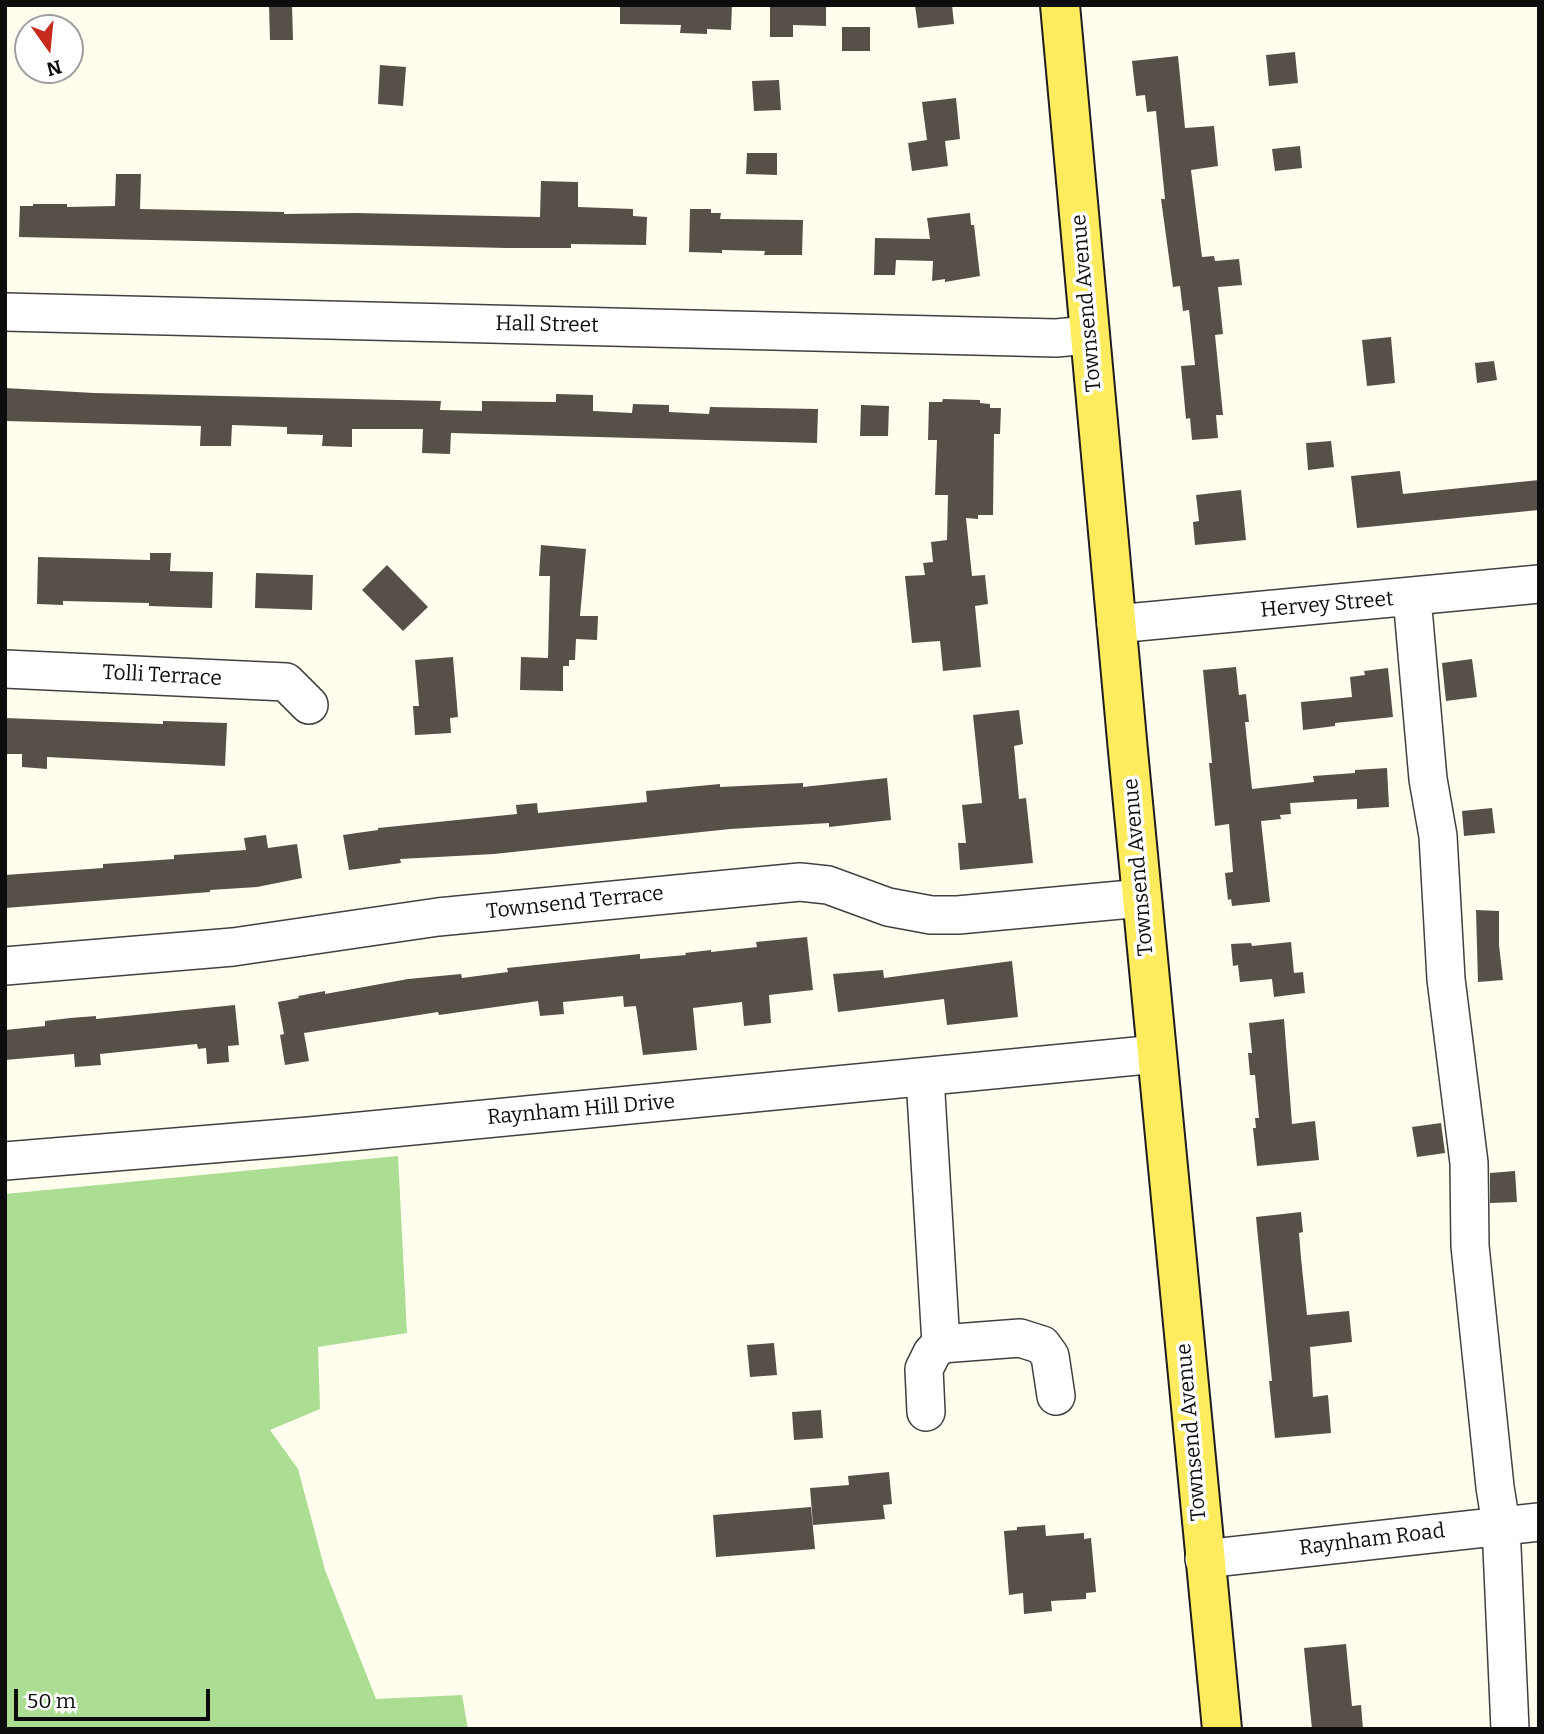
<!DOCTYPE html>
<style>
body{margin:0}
#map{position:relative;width:1544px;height:1734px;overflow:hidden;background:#fffeee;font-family:Bitter,serif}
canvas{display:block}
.frame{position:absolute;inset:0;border:7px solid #0d0d0d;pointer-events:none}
.north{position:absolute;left:14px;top:14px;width:70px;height:70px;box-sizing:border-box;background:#fff;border:2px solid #9e9e9e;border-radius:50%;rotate:165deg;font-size:19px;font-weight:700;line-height:28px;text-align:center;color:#0d0d0d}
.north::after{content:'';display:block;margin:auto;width:24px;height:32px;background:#c62a1d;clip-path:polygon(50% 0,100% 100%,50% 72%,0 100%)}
.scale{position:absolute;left:14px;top:1689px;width:196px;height:32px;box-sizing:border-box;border:4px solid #0d0d0d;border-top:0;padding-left:9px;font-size:21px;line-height:24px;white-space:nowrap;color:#0d0d0d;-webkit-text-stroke:5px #fff;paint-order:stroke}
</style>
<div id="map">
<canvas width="1544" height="1734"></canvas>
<div class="frame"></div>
<div class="north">N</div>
<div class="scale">50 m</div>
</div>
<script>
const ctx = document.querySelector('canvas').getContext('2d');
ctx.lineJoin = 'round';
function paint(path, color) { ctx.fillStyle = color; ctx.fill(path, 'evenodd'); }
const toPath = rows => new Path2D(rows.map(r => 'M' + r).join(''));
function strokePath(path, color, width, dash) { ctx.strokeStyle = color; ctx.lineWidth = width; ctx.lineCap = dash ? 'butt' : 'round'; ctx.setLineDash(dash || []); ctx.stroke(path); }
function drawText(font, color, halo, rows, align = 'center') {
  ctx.font = font + ' Bitter,serif'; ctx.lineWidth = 7; ctx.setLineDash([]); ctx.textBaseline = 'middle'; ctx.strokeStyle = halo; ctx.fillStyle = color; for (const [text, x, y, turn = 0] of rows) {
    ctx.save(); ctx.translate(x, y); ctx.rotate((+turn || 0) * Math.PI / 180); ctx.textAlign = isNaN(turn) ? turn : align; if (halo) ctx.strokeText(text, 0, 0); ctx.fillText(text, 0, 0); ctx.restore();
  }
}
paint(toPath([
 [398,1156,407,1333,318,1347,320,1409,270,1430,298,1469,325,1570,376,1699,462,1695,468,1729,5,1729,5,1194]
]), '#abde93');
paint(toPath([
 [269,5,292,5,293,40,270,40],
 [620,5,732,5,731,30,707,29,707,34,680,33,681,25,620,24],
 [770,5,826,5,826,26,793,25,793,37,770,37],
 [915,5,952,5,954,24,918,28],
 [842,27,870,27,870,51,842,51],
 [1295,52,1298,83,1269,86,1266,55],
 [1178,56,1185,128,1214,126,1218,166,1191,170,1202,257,1214,256,1215,261,1239,259,1242,285,1218,287,1223,334,1215,335,1223,415,1216,415,1218,438,1192,440,1190,418,1186,419,1181,366,1195,365,1189,310,1183,311,1180,286,1173,287,1161,199,1165,199,1156,111,1147,112,1145,95,1136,96,1132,61],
 [380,65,406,67,403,106,378,104],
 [779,80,781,110,754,111,752,81],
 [956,98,960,139,945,141,948,166,912,171,908,143,927,140,922,102],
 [1300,146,1302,168,1275,171,1272,149],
 [747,153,777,153,777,175,746,174],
 [116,174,141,174,140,209,284,212,284,214,356,213,540,217,541,181,578,182,578,207,633,209,633,216,647,217,646,245,571,244,571,248,507,248,19,237,20,206,33,206,33,204,67,204,67,207,115,206],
 [690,209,711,209,711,213,721,213,720,219,803,220,802,255,764,255,765,251,722,250,722,253,689,252],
 [970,213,971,225,974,225,980,276,945,282,945,279,932,281,933,261,896,260,895,275,874,275,875,238,930,239,927,218],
 [1391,337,1395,383,1367,386,1362,340],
 [1494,361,1497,380,1477,383,1475,363],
 [5,388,94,393,441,401,440,410,482,411,482,401,556,402,556,394,593,395,593,411,632,413,633,404,669,405,669,412,709,414,710,407,818,409,817,443,451,433,450,454,422,453,423,429,352,429,352,447,322,446,323,435,287,434,287,427,232,425,231,446,200,446,201,426,5,421],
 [943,399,980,400,980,403,990,404,990,408,1001,408,1000,434,994,434,993,515,978,515,978,519,966,518,972,576,985,575,988,604,975,606,981,667,943,671,940,641,912,643,905,576,925,575,923,563,933,562,931,542,947,540,948,495,935,495,937,440,928,440,929,402,942,402],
 [861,405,889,406,888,436,860,436],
 [1331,441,1334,467,1308,470,1306,443],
 [1400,471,1403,494,1539,480,1539,510,1357,528,1351,476],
 [1241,490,1246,540,1195,545,1193,522,1199,521,1196,495],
 [541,545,586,549,580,616,598,616,597,640,576,639,575,660,569,660,569,666,563,666,563,691,520,690,521,657,548,658,550,576,539,576],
 [150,553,171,553,170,571,213,572,212,608,149,606,149,603,63,601,63,605,37,604,38,557,150,560],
 [387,565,428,607,403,631,362,590],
 [256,573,313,575,312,610,255,608],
 [453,657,458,717,450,718,451,733,415,735,413,706,419,706,415,660],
 [1472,659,1477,697,1446,701,1442,663],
 [1236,667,1239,695,1246,694,1249,722,1245,722,1252,789,1314,782,1313,776,1355,773,1355,770,1387,768,1389,807,1357,809,1357,799,1290,803,1291,814,1280,815,1281,819,1261,821,1270,902,1232,906,1231,899,1228,900,1225,873,1233,872,1229,824,1215,826,1209,763,1212,763,1203,670],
 [1388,668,1393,717,1335,723,1335,726,1303,730,1301,702,1352,697,1350,677,1365,675,1364,671],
 [1019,710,1023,744,1014,746,1019,799,1026,798,1033,863,960,870,958,843,966,843,962,805,982,803,973,715],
 [5,718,163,724,163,721,227,723,225,766,47,757,47,769,22,767,22,754,5,754],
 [887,778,891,820,829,827,829,823,730,829,494,854,400,859,401,863,349,870,343,835,378,830,378,828,517,814,516,805,537,803,538,813,647,802,646,791,720,784,720,787,803,783,803,787],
 [1492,808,1495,833,1464,836,1462,811],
 [266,835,268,848,297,844,302,878,257,887,210,890,210,892,5,908,5,875,103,868,103,864,174,859,174,855,246,850,244,838],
 [1476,910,1499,911,1499,945,1503,980,1478,982],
 [807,937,813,990,769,995,771,1023,744,1026,742,1002,693,1008,697,1050,643,1055,636,1006,624,1007,623,996,563,1002,564,1014,540,1016,538,1001,439,1015,438,1012,304,1033,309,1061,285,1065,280,1035,284,1034,278,1002,299,998,298,996,325,991,325,994,408,979,461,974,462,978,508,972,507,968,640,954,640,959,686,955,685,953,711,950,711,952,757,947,756,942],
 [1291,942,1294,973,1303,972,1305,993,1274,997,1272,979,1240,982,1238,965,1233,966,1231,944,1251,943,1252,946],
 [1012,961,1018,1017,947,1025,944,999,838,1012,833,974,883,970,884,978],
 [235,1005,239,1045,228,1046,229,1062,207,1064,206,1048,198,1049,197,1044,100,1054,101,1065,75,1067,74,1054,5,1060,5,1030,45,1026,45,1021,70,1018,96,1016,96,1019],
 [1284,1019,1292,1124,1315,1121,1319,1160,1257,1166,1253,1128,1256,1128,1255,1118,1259,1118,1255,1075,1250,1075,1248,1053,1252,1053,1249,1023],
 [1441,1123,1445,1153,1417,1157,1412,1127],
 [1515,1171,1517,1202,1490,1203,1490,1173],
 [1301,1212,1303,1232,1299,1233,1301,1258,1307,1315,1349,1311,1352,1342,1310,1347,1313,1397,1328,1395,1331,1433,1275,1438,1269,1381,1272,1381,1256,1217],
 [774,1343,777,1375,750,1377,747,1345],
 [821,1410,823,1438,794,1440,792,1412],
 [889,1472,892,1504,883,1505,885,1519,813,1525,810,1488,849,1485,848,1476],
 [811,1507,815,1549,716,1557,713,1515],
 [1045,1525,1046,1536,1084,1533,1084,1539,1091,1538,1096,1592,1086,1593,1086,1599,1051,1601,1052,1611,1024,1614,1023,1593,1009,1595,1004,1531,1017,1530,1017,1527],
 [1346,1644,1352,1706,1361,1705,1363,1729,1312,1729,1304,1648]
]), '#575049');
const minor = toPath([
 [5,312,1056,338,1089,335],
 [1412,597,1428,779,1438,836,1446,979,1469,1163,1470,1246,1495,1487,1501,1525,1510,1729],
 [1116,624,1539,584],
 [5,669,286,682,309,705],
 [5,966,233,947,438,917,800,882,828,885,888,907,931,915,958,915,1142,898],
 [925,1077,941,1344,932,1353,924,1369,926,1412],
 [5,1161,309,1136,1157,1054],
 [941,1344,1020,1338,1042,1345,1050,1356,1056,1396],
 [1204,1559,1539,1522]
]);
const major = toPath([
 [1060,5,1128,751,1222,1729]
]);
strokePath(minor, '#404040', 40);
strokePath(major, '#1e1e1e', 42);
strokePath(minor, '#fff', 37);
strokePath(major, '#ffec5e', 38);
drawText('21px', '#0d0d0d', '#fff', [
 ["Townsend Avenue",1087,303,-95],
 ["Hall Street",547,325,1],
 ["Hervey Street",1327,605,-5],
 ["Tolli Terrace",162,676,3],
 ["Townsend Avenue",1139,867,-95],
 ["Townsend Terrace",575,903,-6],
 ["Raynham Hill Drive",581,1110,-5],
 ["Townsend Avenue",1192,1432,-95],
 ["Raynham Road",1372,1540,-7]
]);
</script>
